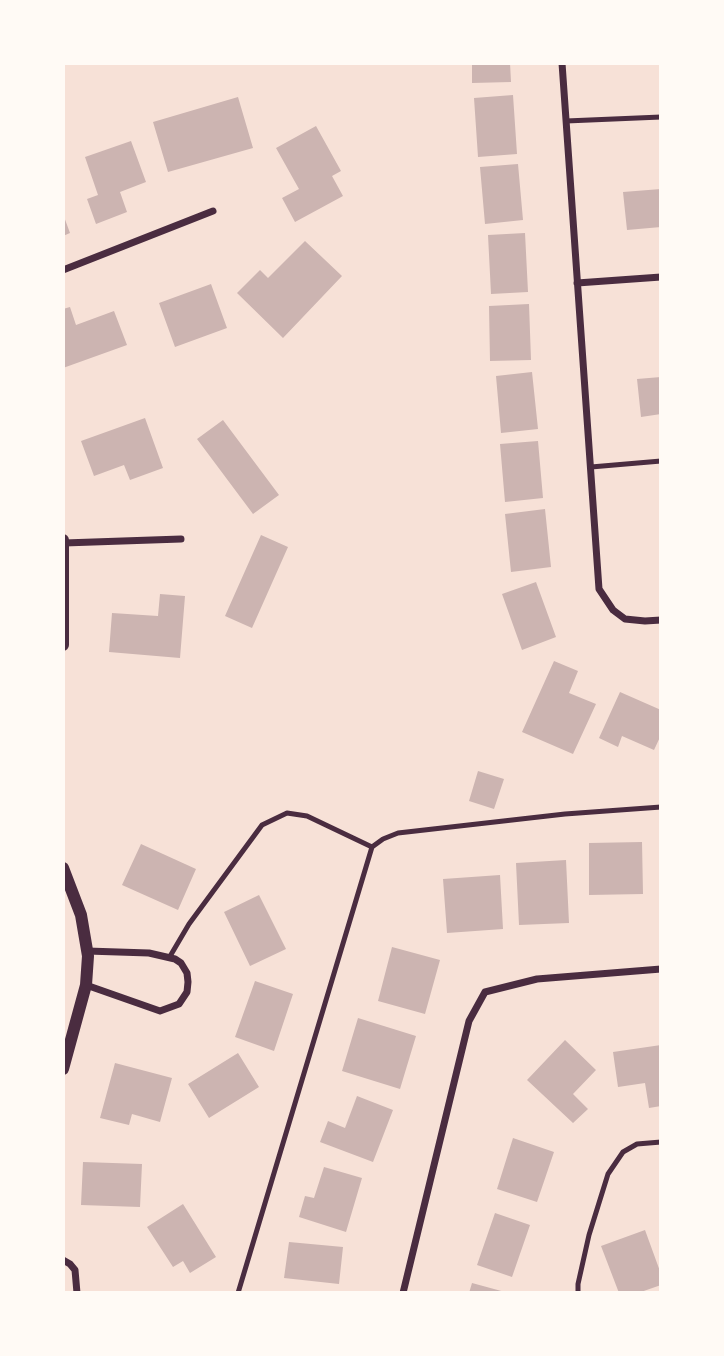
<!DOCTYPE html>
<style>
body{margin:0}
#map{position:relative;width:724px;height:1356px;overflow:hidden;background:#f7e1d7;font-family:"Exo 2",sans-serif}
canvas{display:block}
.frame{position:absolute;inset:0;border:65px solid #fffaf5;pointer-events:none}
</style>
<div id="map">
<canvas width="724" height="1356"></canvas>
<div class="frame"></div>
</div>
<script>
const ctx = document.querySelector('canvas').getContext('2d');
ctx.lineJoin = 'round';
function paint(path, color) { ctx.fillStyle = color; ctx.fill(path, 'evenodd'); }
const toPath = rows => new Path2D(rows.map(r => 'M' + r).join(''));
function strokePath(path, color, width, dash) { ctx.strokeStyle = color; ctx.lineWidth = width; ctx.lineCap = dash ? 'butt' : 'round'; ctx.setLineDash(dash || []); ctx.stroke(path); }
paint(toPath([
 [472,63,510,63,511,82,472,83],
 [513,95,517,154,478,157,474,98],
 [238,97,253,148,168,172,153,122],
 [316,126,341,171,332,176,343,196,295,222,282,198,299,189,276,148],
 [131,141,146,182,120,192,127,212,96,224,87,199,98,195,85,157],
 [518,164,523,220,485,224,480,167],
 [661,189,661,227,627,230,623,192],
 [63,214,70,233,63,236],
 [525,233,528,292,491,294,488,235],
 [305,241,342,276,283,338,237,293,260,270,268,278],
 [211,284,227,328,175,347,159,303],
 [529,304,531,360,490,361,489,306],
 [70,307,76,325,114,311,127,345,63,368,63,309],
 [532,372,538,429,501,433,496,376],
 [661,377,661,414,641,417,637,379],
 [145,418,163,468,130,480,124,465,94,476,81,441],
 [223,420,279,495,253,514,197,439],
 [538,441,543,498,505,502,500,444],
 [545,509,551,567,511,572,505,514],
 [261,535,288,547,252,628,225,616],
 [536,582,556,637,522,650,502,594],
 [160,594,185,596,180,658,109,652,112,613,158,616],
 [554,661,578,671,569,693,596,704,573,754,522,732],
 [620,692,661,710,661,735,654,750,622,736,618,747,599,738],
 [478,771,504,779,494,809,469,801],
 [642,842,643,894,589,895,589,843],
 [141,844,196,869,178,910,122,885],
 [566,860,569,923,519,925,516,863],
 [500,875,503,929,447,933,443,879],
 [259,895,286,949,250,966,224,912],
 [392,947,440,960,425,1014,378,1001],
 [255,981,293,994,274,1051,235,1037],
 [358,1018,416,1036,400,1089,342,1071],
 [565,1040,596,1070,573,1094,588,1109,573,1123,527,1080],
 [661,1045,661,1106,649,1108,645,1083,618,1087,613,1052],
 [238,1053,259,1087,209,1118,188,1084],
 [115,1063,172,1078,160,1122,132,1114,129,1125,100,1118],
 [357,1096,393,1110,373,1162,320,1142,328,1121,345,1128],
 [513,1138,554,1152,537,1202,497,1189],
 [83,1162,142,1164,140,1207,81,1205],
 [324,1167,362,1178,346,1232,299,1217,305,1196,314,1198],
 [183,1204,216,1257,190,1273,183,1261,173,1267,147,1227],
 [495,1213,530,1225,512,1277,477,1265],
 [645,1230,661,1274,661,1285,638,1293,619,1293,601,1246],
 [289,1242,343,1247,339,1284,284,1278],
 [472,1283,505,1292,505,1293,469,1293]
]), '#ccb4b1');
strokePath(toPath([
 [566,121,661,117],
 [591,467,661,461],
 [169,958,189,924,262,825,287,813,307,816,372,847],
 [238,1293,372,847,383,839,398,833,565,814,661,807],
 [578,1293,578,1284,589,1235,608,1174,623,1152,637,1144,661,1142]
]), '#4a2c40', 5);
strokePath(toPath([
 [562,63,599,589,613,610,625,619,645,621,661,620],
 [63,270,213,211],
 [577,283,661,277],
 [64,543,181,539],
 [86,985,160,1011,179,1004,187,992,188,982,187,973,181,963,175,959,149,953,87,951],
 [63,1260,70,1264,75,1270,77,1293],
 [403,1293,469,1021,485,992,537,979,661,969]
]), '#4a2c40', 7);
strokePath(toPath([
 [63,540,63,645],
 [63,868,81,915,88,956,86,985,63,1069]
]), '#4a2c40', 12);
</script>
